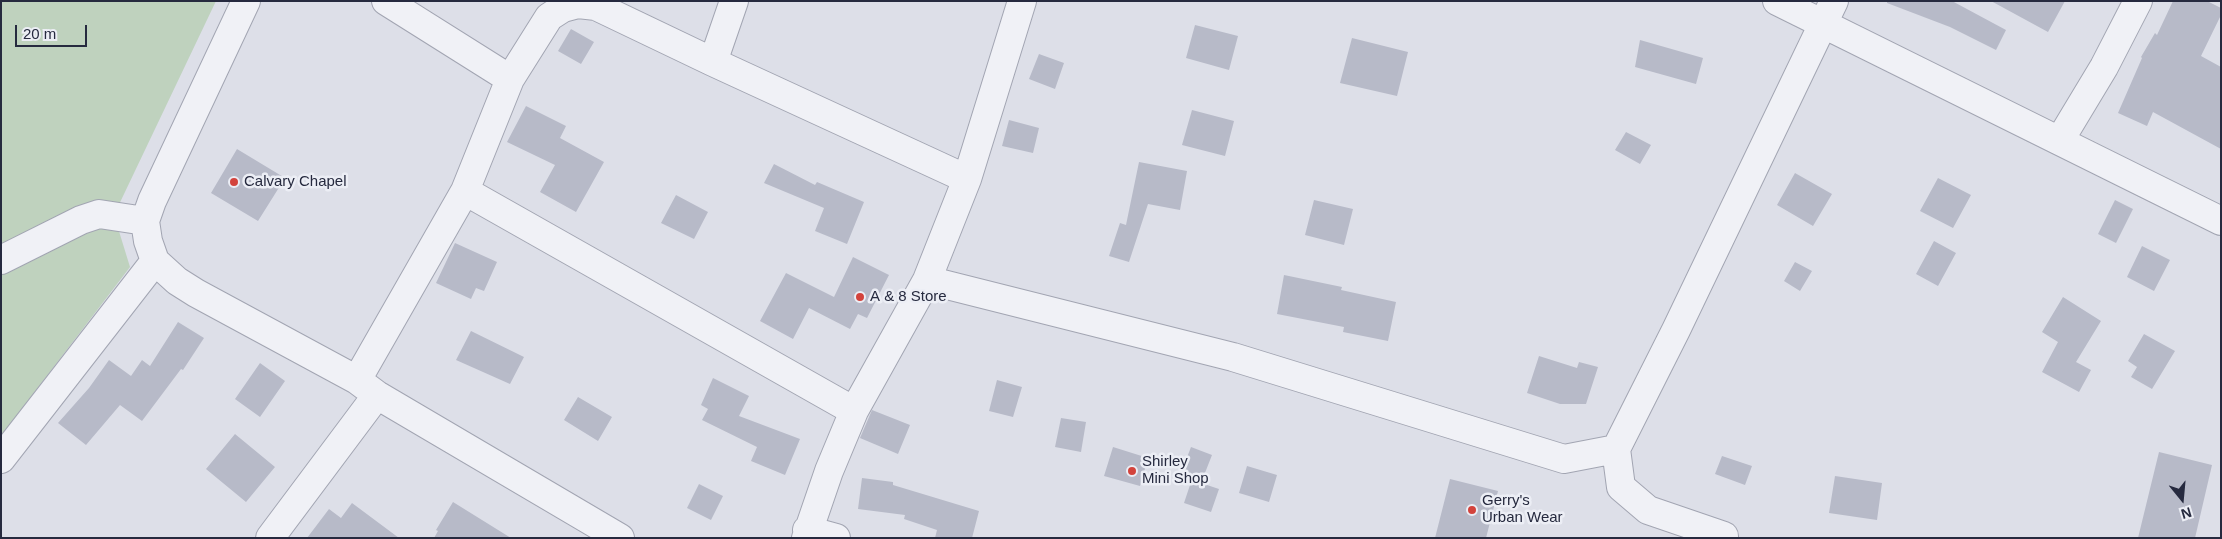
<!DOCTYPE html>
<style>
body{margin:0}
#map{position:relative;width:2222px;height:539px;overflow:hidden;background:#dddfe8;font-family:Arial,sans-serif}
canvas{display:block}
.frame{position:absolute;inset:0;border:2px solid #262a3f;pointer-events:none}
.north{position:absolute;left:2157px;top:474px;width:50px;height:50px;-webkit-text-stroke:4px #eceef5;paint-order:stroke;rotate:163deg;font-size:14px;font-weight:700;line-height:20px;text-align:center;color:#262a3f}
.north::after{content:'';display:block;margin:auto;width:18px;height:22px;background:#262a3f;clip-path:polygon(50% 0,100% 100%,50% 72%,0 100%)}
.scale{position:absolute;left:15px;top:25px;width:72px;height:22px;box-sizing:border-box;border:2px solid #262a3f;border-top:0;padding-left:6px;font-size:15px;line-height:18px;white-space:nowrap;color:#262a3f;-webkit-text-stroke:4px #eceef5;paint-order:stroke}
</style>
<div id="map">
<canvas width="2222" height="539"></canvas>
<div class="frame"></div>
<div class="north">N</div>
<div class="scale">20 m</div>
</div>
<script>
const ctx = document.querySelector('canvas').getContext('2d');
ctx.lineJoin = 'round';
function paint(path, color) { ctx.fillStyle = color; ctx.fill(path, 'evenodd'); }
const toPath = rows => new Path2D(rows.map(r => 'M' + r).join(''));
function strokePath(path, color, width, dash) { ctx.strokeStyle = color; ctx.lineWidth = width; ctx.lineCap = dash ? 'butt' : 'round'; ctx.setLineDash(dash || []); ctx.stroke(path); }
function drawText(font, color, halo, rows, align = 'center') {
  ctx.font = font + ' Arial,sans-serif'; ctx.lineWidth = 5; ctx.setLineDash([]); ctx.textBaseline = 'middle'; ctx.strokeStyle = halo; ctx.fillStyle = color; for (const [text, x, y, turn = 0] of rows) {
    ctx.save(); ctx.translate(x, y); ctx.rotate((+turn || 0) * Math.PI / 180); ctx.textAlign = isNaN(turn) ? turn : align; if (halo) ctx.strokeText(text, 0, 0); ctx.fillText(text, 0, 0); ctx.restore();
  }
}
paint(toPath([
 [1,1,216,1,114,215,130,267,1,436]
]), '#bfd2be');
paint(toPath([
 [1887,1,1952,1,2006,30,1996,50,1950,27,1887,3],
 [1991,1,2065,1,2048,32],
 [2173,1,2207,1,2221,8,2221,15,2201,56,2221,67,2221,149,2153,112,2147,126,2118,113,2142,58,2141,57,2155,33,2157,35],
 [1195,25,1238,36,1229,70,1186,58],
 [571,29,594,42,581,64,558,51],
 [1352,38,1408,52,1397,96,1340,83],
 [1640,40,1703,58,1696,84,1635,67],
 [1039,54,1064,63,1055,89,1029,79],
 [526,106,566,126,560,138,604,162,576,212,540,192,555,165,507,142],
 [1192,110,1234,121,1225,156,1182,145],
 [1009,120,1039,128,1033,153,1002,146],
 [1626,132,1651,145,1640,164,1615,150],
 [237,149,285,178,258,221,211,193],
 [1139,162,1187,171,1180,210,1148,204,1129,262,1109,256,1120,223,1126,225],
 [774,164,815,185,817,182,864,202,847,244,815,231,824,208,764,183],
 [1795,173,1832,194,1813,226,1777,205],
 [1938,178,1971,195,1953,228,1920,211],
 [676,195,708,212,694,239,661,223],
 [1314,200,1353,209,1344,245,1305,235],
 [2115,200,2133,209,2116,243,2098,234],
 [1934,241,1956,253,1938,286,1916,274],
 [455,243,497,262,484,291,476,288,471,299,436,283],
 [2142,246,2170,260,2154,291,2127,277],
 [853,257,889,275,867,318,858,314,850,329,809,308,793,339,760,321,786,273,834,297],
 [1795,262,1812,271,1800,291,1784,281],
 [1284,275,1342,287,1341,290,1396,302,1388,341,1343,332,1344,327,1277,314],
 [2063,297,2101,321,2076,362,2091,370,2079,392,2042,372,2058,342,2042,332],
 [178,322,204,338,183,370,181,369,142,421,120,405,86,445,58,423,89,388,109,360,131,376,142,360,150,366],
 [471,331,524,357,510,384,456,360],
 [2144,334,2175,351,2152,389,2131,377,2137,367,2128,361],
 [1539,356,1577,368,1579,362,1598,367,1586,404,1560,404,1527,393],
 [260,363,285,381,260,417,235,399],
 [713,378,749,396,739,416,800,439,785,475,751,461,757,447,702,420,708,409,701,405],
 [997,380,1022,387,1013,417,989,411],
 [578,397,612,417,598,441,564,420],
 [872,410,910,425,898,454,860,438],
 [1061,418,1086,422,1081,452,1055,447],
 [235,434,275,467,246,502,206,469],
 [1113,447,1148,458,1140,486,1104,476],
 [1191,447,1212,455,1201,483,1219,489,1211,512,1184,503,1191,482,1179,478],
 [2159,452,2212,465,2195,538,2138,538],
 [1722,456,1752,466,1745,485,1715,474],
 [1247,466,1277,475,1269,502,1239,493],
 [1835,476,1882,483,1877,520,1829,513],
 [862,478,893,482,893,485,979,511,972,538,935,538,937,530,904,519,905,515,858,509],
 [1450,479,1498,491,1486,538,1435,538],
 [699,484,723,496,711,520,687,508],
 [453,502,511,538,434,538,438,531,436,530],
 [352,503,399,538,307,538,329,509,341,518]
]), '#b7bac8');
const minor = toPath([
 [386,1,510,79],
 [1777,1,2221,221],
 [713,62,734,1],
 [2060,140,2104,67,2138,1],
 [465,191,854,411],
 [1,260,81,220,99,214,145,221],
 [155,261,177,281,196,293,357,380,377,395,620,538],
 [927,280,1233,357,1564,459,1616,449],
 [357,380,465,191,510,79,549,17,563,8,578,4,596,6,713,62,967,179],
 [1,459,155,261,148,241,145,221,152,201,246,1],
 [807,530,836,538],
 [270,538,377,395],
 [806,538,829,471,854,411,927,280,967,179,1022,1],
 [1724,538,1724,536,1648,510,1621,487,1616,449,1676,330,1834,1]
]);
strokePath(minor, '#a2a5b2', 30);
strokePath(minor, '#f0f1f6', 28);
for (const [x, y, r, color] of [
 [234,182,5,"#d3433c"],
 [860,297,5,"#d3433c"],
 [1132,471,5,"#d3433c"],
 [1472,510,5,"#d3433c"]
]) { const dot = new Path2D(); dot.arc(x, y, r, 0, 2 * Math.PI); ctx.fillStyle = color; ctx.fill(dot); strokePath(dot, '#eceef5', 2); }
drawText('15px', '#262a3f', '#eceef5', [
 ["Calvary Chapel",244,182],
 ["A & 8 Store",870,297],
 ["Shirley",1142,462],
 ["Mini Shop",1142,479],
 ["Gerry's",1482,501],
 ["Urban Wear",1482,518]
], 'left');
</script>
